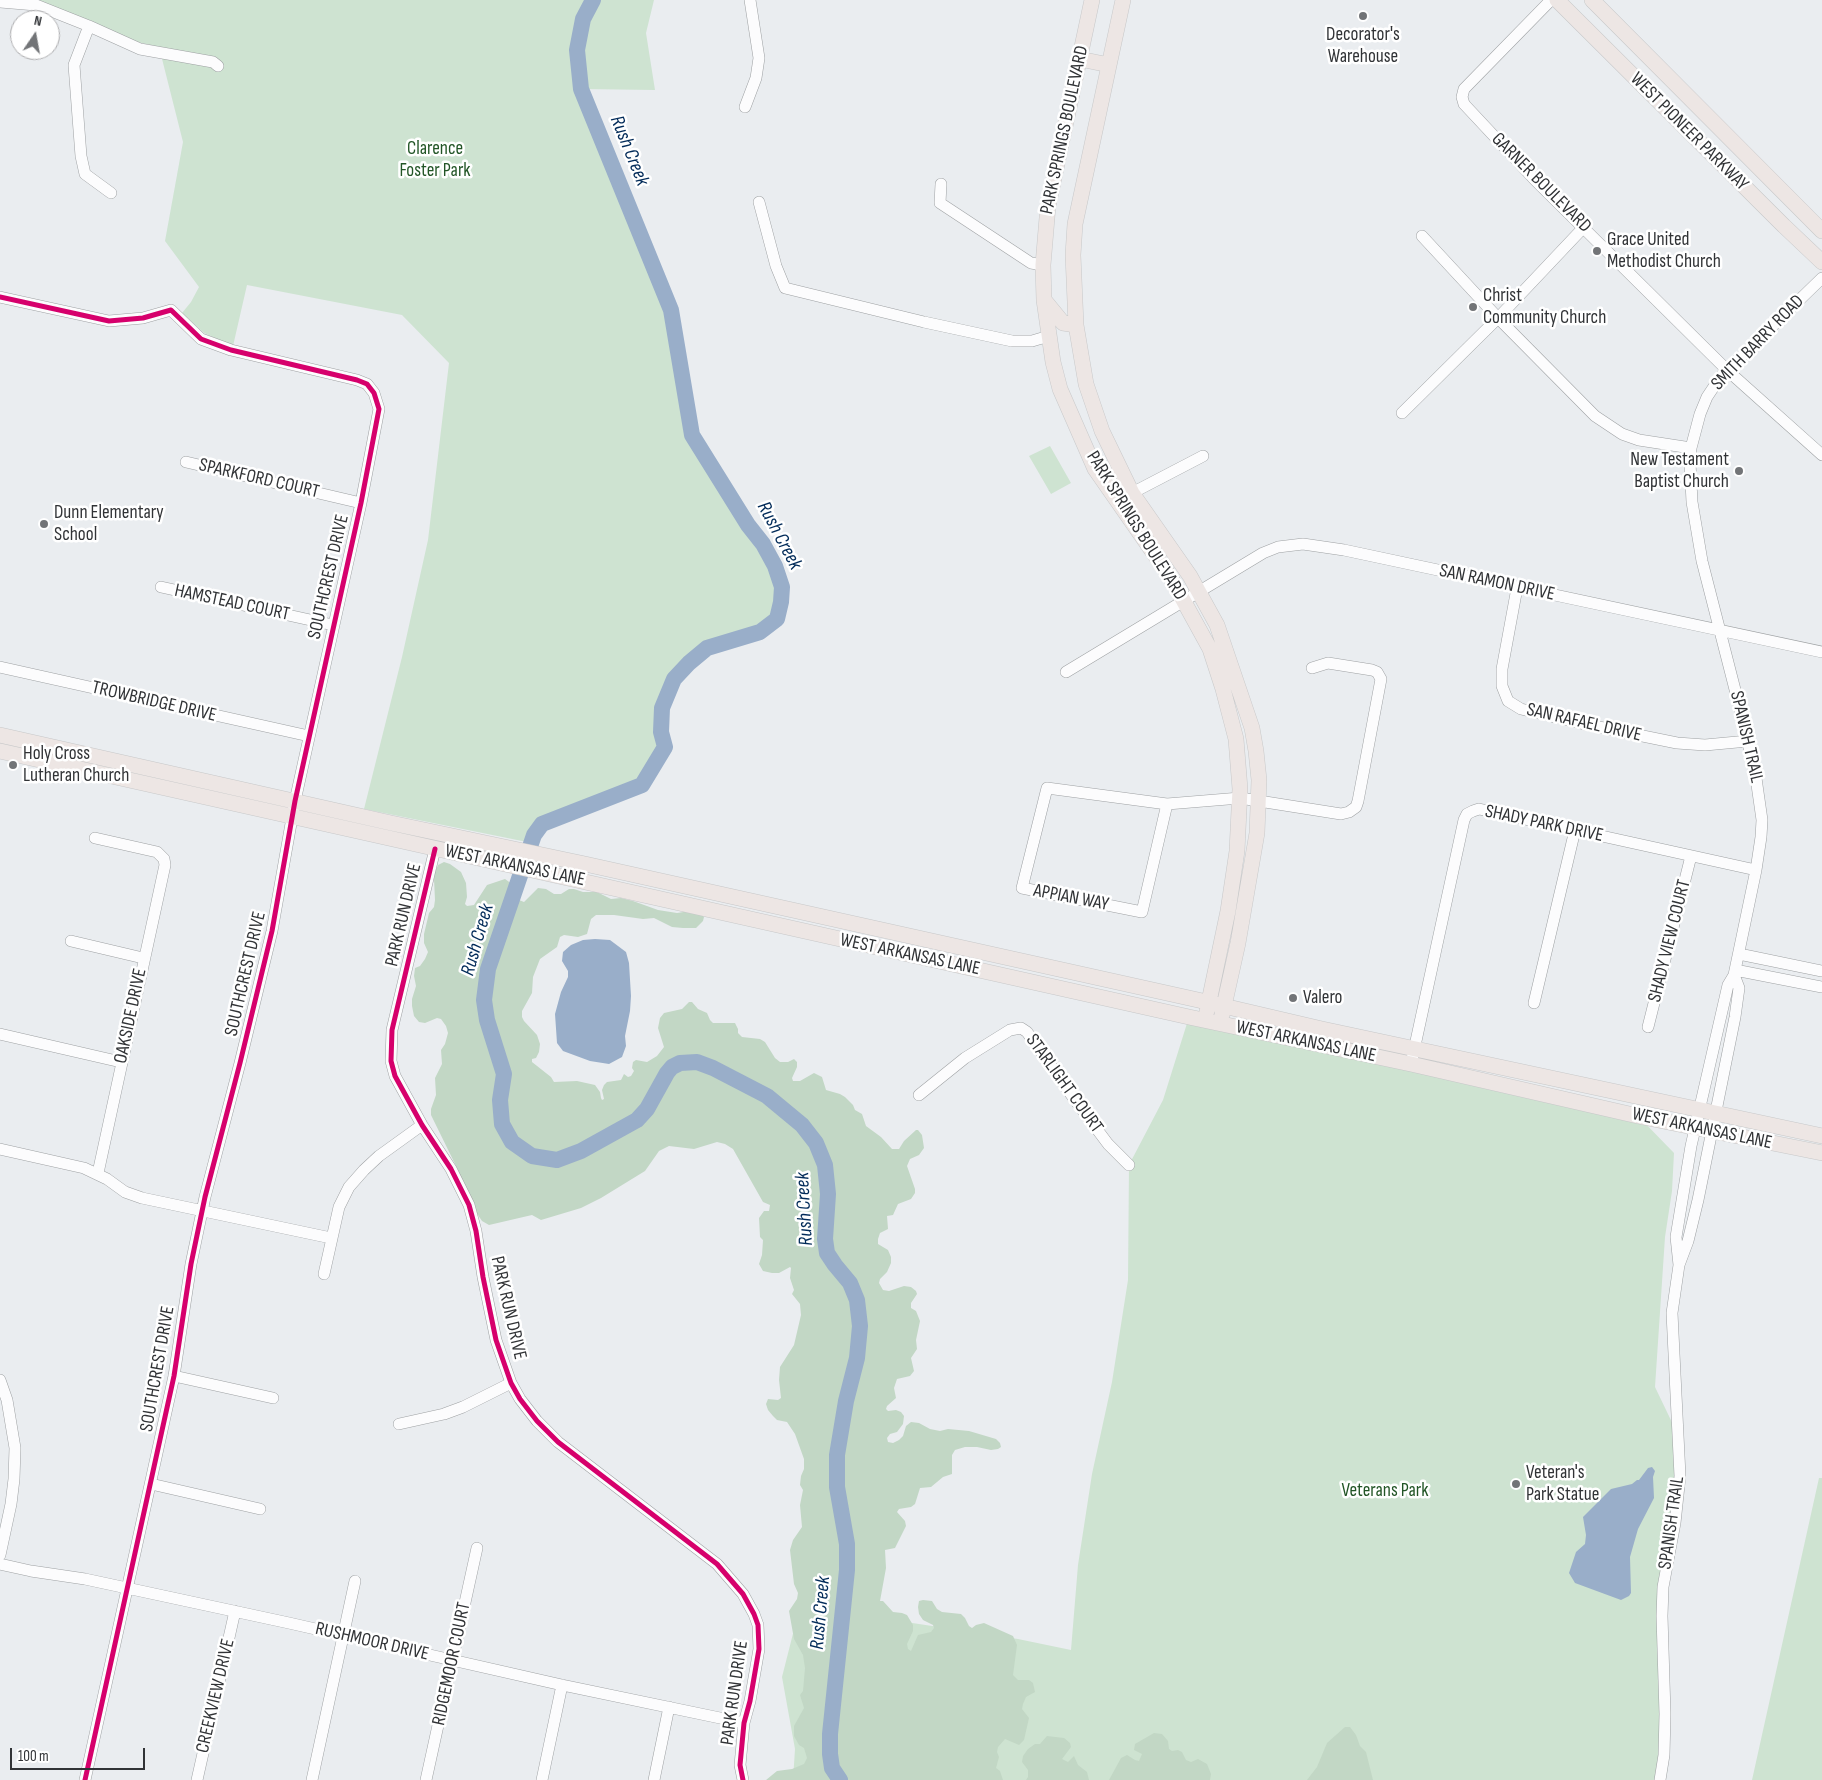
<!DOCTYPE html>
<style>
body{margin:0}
#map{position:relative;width:1822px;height:1780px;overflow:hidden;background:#eaedf0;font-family:"Sofia Sans Condensed",sans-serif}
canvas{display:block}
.north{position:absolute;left:10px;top:10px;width:50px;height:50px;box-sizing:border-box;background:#fff;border:1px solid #adadaf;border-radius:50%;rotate:12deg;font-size:14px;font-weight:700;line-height:20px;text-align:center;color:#313336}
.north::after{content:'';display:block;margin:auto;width:18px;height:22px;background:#727477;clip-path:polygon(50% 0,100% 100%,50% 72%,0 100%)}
.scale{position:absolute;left:10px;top:1748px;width:135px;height:22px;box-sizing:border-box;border:2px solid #313336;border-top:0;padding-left:6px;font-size:15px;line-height:18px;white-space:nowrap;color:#313336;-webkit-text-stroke:4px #fff;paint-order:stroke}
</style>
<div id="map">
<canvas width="1822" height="1780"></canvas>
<div class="north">N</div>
<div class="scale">100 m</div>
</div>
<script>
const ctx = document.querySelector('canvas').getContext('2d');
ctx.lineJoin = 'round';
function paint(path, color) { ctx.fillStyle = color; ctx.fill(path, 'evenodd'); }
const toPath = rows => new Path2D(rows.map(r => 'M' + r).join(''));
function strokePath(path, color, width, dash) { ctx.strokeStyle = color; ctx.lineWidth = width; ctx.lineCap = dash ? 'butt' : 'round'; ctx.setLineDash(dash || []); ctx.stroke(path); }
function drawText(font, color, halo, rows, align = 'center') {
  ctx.font = font + ' "Sofia Sans Condensed",sans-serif'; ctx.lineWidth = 5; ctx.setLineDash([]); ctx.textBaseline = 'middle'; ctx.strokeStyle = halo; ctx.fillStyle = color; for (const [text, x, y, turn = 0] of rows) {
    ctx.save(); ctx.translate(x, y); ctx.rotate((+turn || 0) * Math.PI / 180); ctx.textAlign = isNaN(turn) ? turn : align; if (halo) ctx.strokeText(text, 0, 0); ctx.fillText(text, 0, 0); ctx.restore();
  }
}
paint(toPath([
 [38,0,654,0,646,33,655,90,581,89,671,310,693,435,748,525,763,544,775,566,782,587,781,602,777,619,760,632,707,648,674,679,662,708,661,732,665,747,642,785,542,824,532,843,364,809,402,657,428,540,449,363,402,315,247,285,233,346,204,333,182,313,191,302,199,287,165,241,183,142,159,47,129,40],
 [1050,446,1071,483,1051,494,1029,456],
 [1189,1017,1638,1116,1674,1153,1672,1191,1665,1237,1655,1387,1679,1437,1663,1654,1664,1755,1657,1780,793,1780,795,1749,782,1677,800,1606,1018,1639,1071,1650,1078,1565,1092,1474,1112,1382,1128,1280,1129,1165,1163,1100],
 [1819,1478,1822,1478,1822,1780,1752,1780]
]), '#cee3d1');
paint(toPath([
 [444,862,450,864,461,872,466,883,467,897,465,904,467,906,474,905,487,885,505,879,512,884,519,900,524,902,538,888,546,889,554,894,561,894,569,889,574,889,583,892,597,892,611,899,621,898,633,901,658,910,677,913,690,911,701,913,704,917,703,921,696,928,683,928,672,927,654,918,643,919,614,915,596,915,591,919,587,934,578,937,564,935,560,937,557,947,540,959,533,977,532,993,522,1011,522,1017,524,1021,537,1035,540,1044,539,1052,536,1058,532,1059,532,1062,551,1077,554,1082,577,1081,595,1085,600,1092,601,1098,602,1100,604,1099,602,1090,604,1085,607,1082,621,1080,624,1074,628,1077,631,1076,634,1071,632,1068,633,1062,636,1060,647,1062,657,1056,664,1047,658,1028,660,1018,664,1013,682,1009,689,1002,692,1002,698,1009,707,1013,710,1020,713,1023,735,1023,738,1029,738,1033,742,1037,760,1039,765,1042,775,1058,780,1062,788,1062,794,1059,797,1062,797,1067,792,1078,793,1081,800,1081,814,1073,822,1077,826,1090,840,1094,845,1097,853,1105,855,1110,862,1114,866,1126,881,1137,892,1149,899,1149,904,1141,916,1130,918,1130,922,1135,924,1148,919,1155,910,1159,907,1166,915,1189,915,1193,911,1199,898,1204,893,1215,887,1216,888,1229,880,1233,878,1239,878,1244,888,1250,891,1257,891,1263,887,1272,880,1279,879,1283,883,1290,889,1291,904,1286,911,1287,916,1291,917,1294,911,1303,911,1308,916,1311,920,1321,916,1340,917,1349,911,1358,914,1371,910,1376,897,1379,894,1388,896,1398,887,1406,886,1409,888,1411,896,1410,901,1412,904,1416,903,1424,897,1432,890,1434,887,1438,888,1442,893,1443,899,1440,903,1436,906,1426,911,1422,919,1423,930,1429,940,1431,948,1429,969,1431,996,1439,1000,1443,1001,1447,998,1449,991,1450,977,1447,965,1447,955,1450,952,1455,952,1474,943,1477,931,1487,920,1488,915,1504,911,1507,899,1509,897,1512,905,1521,906,1526,895,1548,885,1550,886,1568,880,1601,883,1601,893,1612,902,1613,907,1615,913,1625,913,1631,907,1644,908,1649,911,1651,918,1635,931,1632,934,1628,933,1625,923,1620,919,1614,918,1607,919,1601,923,1600,932,1601,937,1609,942,1612,961,1614,965,1618,969,1626,972,1628,976,1625,984,1623,1013,1636,1017,1645,1013,1675,1018,1680,1029,1680,1033,1683,1035,1692,1026,1697,1023,1704,1022,1709,1029,1718,1024,1740,1019,1745,1005,1739,998,1747,997,1752,999,1757,996,1768,1000,1771,1003,1780,766,1780,777,1771,792,1769,804,1764,807,1758,804,1748,799,1745,794,1736,794,1726,804,1708,800,1695,803,1691,805,1668,803,1655,794,1639,789,1611,797,1599,798,1593,794,1584,790,1550,793,1540,802,1527,800,1505,803,1490,800,1485,801,1476,804,1469,804,1459,795,1434,787,1422,777,1420,773,1416,768,1410,766,1404,768,1399,778,1400,781,1398,779,1380,780,1367,794,1345,801,1315,800,1304,792,1294,794,1290,790,1278,791,1268,790,1267,779,1273,772,1273,763,1271,759,1264,762,1255,763,1240,760,1237,759,1218,764,1211,769,1211,770,1205,763,1202,733,1149,725,1144,717,1142,694,1149,669,1146,659,1151,645,1171,601,1198,581,1208,541,1220,532,1215,489,1225,482,1221,472,1206,457,1168,431,1115,431,1109,436,1095,435,1078,442,1064,441,1050,445,1044,448,1033,446,1026,441,1019,437,1018,425,1023,419,1022,414,1016,412,1006,412,999,416,986,414,976,415,968,420,966,425,959,428,952,424,943,424,934,429,913,434,907,435,900,434,879,435,872,438,865],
 [1345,1727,1350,1727,1356,1735,1360,1746,1366,1752,1373,1780,1307,1780,1317,1767,1327,1743],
 [1154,1733,1162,1734,1168,1741,1169,1749,1172,1751,1178,1750,1182,1752,1186,1760,1191,1762,1198,1759,1207,1764,1211,1774,1210,1780,1109,1780,1121,1758,1127,1755,1135,1760,1139,1761,1142,1754,1134,1750,1135,1744],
 [1047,1736,1064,1738,1070,1743,1071,1747,1062,1759,1068,1762,1074,1756,1078,1765,1087,1772,1089,1780,1026,1780,1028,1777,1028,1770,1022,1762,1023,1756,1028,1749,1035,1744,1040,1744]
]), '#c2d7c5');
paint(toPath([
 [595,939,610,940,626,952,629,963,631,996,630,1011,625,1036,626,1046,622,1057,609,1064,590,1061,563,1051,557,1043,555,1014,561,992,568,977,568,971,562,961,563,952,571,945,583,940],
 [1652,1467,1655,1471,1653,1477,1654,1498,1638,1529,1630,1557,1631,1593,1629,1596,1621,1600,1575,1583,1569,1573,1576,1552,1585,1544,1586,1535,1583,1517,1611,1489,1632,1484,1637,1480,1639,1480,1648,1468]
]), '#99aec9');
strokePath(toPath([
 [593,0,583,19,577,50,581,89,671,310,692,435,748,525,763,544,775,566,782,587,781,602,777,619,760,632,707,648,689,663,674,679,662,708,661,732,665,747,642,785,542,824,534,835,488,969,484,1000,487,1020,504,1074,500,1100,502,1124,512,1142,532,1156,557,1160,581,1151,637,1120,647,1109,667,1073,672,1067,680,1063,697,1062,713,1068,767,1096,802,1125,816,1143,825,1165,828,1194,825,1239,827,1253,835,1265,850,1283,857,1300,860,1326,857,1358,846,1401,837,1455,837,1487,847,1544,847,1570,830,1734,830,1754,832,1768,840,1780]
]), '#99aec9', 16);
const minor = toPath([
 [1551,0,1464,89,1462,97,1464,104,1535,180,1727,370,1822,455],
 [0,2,36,5,89,26,140,49,213,62,218,66],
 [89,26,74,65,81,156,85,174,111,193],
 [745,107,756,78,759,58,750,0],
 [941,184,940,203,1031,263,1043,265],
 [759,202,776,266,785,288,924,322,1012,341,1032,341,1049,336],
 [1422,236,1498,318,1595,416,1622,434,1639,440,1691,448],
 [0,297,109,321,143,318,171,310,201,339,231,350,357,380,367,384,374,393,379,409,361,503,295,801,272,931,240,1063,205,1197,191,1264,174,1376,85,1780],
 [1402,413,1498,318,1584,227],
 [186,462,361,503],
 [1132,493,1203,456],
 [161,587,333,625],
 [1517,588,1502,669,1502,686,1508,701,1521,709,1584,724,1677,743,1705,745,1748,741],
 [0,667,309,736],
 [1066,672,1263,553,1278,547,1303,544,1344,550,1822,652],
 [1047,788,1167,804,1142,912,1022,888,1047,788],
 [1167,804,1240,798,1341,814,1349,812,1356,807,1358,801,1381,679,1377,672,1372,670,1328,663,1312,668],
 [95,838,157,852,164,859,165,865,98,1173],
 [435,849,392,1030,391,1061,395,1076,422,1125,451,1169,469,1205,476,1231,483,1277,496,1340,511,1383,520,1399,537,1421,558,1442,717,1564,743,1594,754,1614,758,1625,759,1649,750,1701,744,1723,740,1765,743,1780],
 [71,941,143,958],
 [1739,954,1822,971],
 [1735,970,1822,987],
 [1534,1003,1575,830],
 [1648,1027,1691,856],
 [0,1034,121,1062],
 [1411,1064,1464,820,1467,814,1473,811,1479,809,1756,870],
 [919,1095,965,1058,1010,1030,1021,1028,1027,1032,1075,1100,1108,1144,1129,1165],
 [0,1149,84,1168,107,1179,125,1192,142,1198,331,1238],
 [1679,1265,1676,1237,1691,1146,1728,985,1734,975,1756,870,1761,837,1762,820,1756,778,1741,713,1702,561,1692,502,1690,462,1691,448,1700,414,1707,397,1721,376,1822,278],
 [324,1274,339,1207,349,1187,364,1170,379,1156,422,1125],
 [174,1376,273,1398],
 [0,1380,7,1400,15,1448,14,1479,11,1504,0,1555],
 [399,1424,444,1414,463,1407,511,1383],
 [151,1484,260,1509],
 [0,1564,31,1571,85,1579,289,1623,562,1685,744,1723],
 [197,1780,235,1611],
 [312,1780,355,1581],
 [426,1780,477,1548],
 [542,1780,562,1685],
 [654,1780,669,1707],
 [1660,1780,1664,1755,1665,1714,1662,1616,1663,1587,1675,1523,1680,1476,1672,1313,1679,1265,1688,1241,1698,1200,1735,1017,1739,988,1734,975]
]);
const major = toPath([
 [1092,0,1048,206,1043,265,1044,300,1053,362,1060,389,1095,469,1171,578,1210,649,1223,689,1236,739,1240,789,1237,851,1228,911,1207,1011],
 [1123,0,1075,224,1073,255,1076,325,1086,384,1102,431,1132,493,1190,576,1217,625,1252,728,1256,751,1259,780,1257,833,1238,943,1222,1015],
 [1557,0,1784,226,1822,262],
 [1592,0,1822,231],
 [1080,59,1109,65],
 [1045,301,1063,323,1076,325],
 [0,735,391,823,585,864,1198,1000,1322,1029,1822,1136],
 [0,751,1189,1017,1411,1064,1638,1116,1822,1153]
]);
strokePath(minor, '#9ea1a3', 12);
strokePath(major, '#c7c8c9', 16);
strokePath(minor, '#fcfcfd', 11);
strokePath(major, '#ede6e4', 15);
strokePath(toPath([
 [0,297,109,321,143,318,171,310,201,339,231,350,357,380,367,384,374,393,379,409,361,503,295,801,272,931,240,1063,205,1197,191,1264,174,1376,85,1780],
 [435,849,392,1030,391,1061,395,1076,422,1125,451,1169,469,1205,476,1231,483,1277,496,1340,511,1383,520,1399,537,1421,558,1442,717,1564,743,1594,754,1614,758,1625,759,1649,750,1701,744,1723,740,1765,743,1780]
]), '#d6006c', 5);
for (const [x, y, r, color] of [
 [1363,16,5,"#727477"],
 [1597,251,5,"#727477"],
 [1473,307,5,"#727477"],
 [1739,471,5,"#727477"],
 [44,524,5,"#727477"],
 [13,765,5,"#727477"],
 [1293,998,5,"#727477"],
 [1516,1484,5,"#727477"]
]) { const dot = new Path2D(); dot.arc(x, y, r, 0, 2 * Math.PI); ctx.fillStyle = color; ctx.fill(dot); strokePath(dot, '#fff', 2); }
drawText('19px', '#313336', '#fff', [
 ["Decorator's",1363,35,"center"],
 ["Warehouse",1363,57,"center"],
 ["Grace United",1607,240],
 ["Methodist Church",1607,262],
 ["Christ",1483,296],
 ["Community Church",1483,318],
 ["New Testament",1729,460,"right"],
 ["Baptist Church",1729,482,"right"],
 ["Dunn Elementary",54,513],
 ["School",54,535],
 ["Holy Cross",23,754],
 ["Lutheran Church",23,776],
 ["Valero",1303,998],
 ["Veteran's",1526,1473],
 ["Park Statue",1526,1495]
], 'left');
drawText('19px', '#313336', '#fff', [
 ["PARK SPRINGS BOULEVARD",1065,130,-78],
 ["WEST PIONEER PARKWAY",1689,132,45],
 ["GARNER BOULEVARD",1541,183,45],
 ["SMITH BARRY ROAD",1758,343,-46],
 ["SPARKFORD COURT",259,479,13],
 ["PARK SPRINGS BOULEVARD",1136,526,58],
 ["SOUTHCREST DRIVE",329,577,-77],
 ["SAN RAMON DRIVE",1497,583,12],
 ["HAMSTEAD COURT",232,603,12],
 ["TROWBRIDGE DRIVE",154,702,13],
 ["SAN RAFAEL DRIVE",1584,723,13],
 ["SPANISH TRAIL",1746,737,77],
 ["SHADY PARK DRIVE",1544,824,12],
 ["WEST ARKANSAS LANE",515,866,12],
 ["APPIAN WAY",1071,898,11],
 ["PARK RUN DRIVE",404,915,-77],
 ["SHADY VIEW COURT",1670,941,-76],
 ["WEST ARKANSAS LANE",910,955,12],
 ["SOUTHCREST DRIVE",246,974,-77],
 ["OAKSIDE DRIVE",131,1016,-78],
 ["WEST ARKANSAS LANE",1306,1042,12],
 ["STARLIGHT COURT",1064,1084,54],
 ["WEST ARKANSAS LANE",1702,1129,12],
 ["PARK RUN DRIVE",508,1308,77],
 ["SOUTHCREST DRIVE",158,1369,-80],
 ["SPANISH TRAIL",1672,1523,-82],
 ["RUSHMOOR DRIVE",372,1642,13],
 ["RIDGEMOOR COURT",452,1664,-78],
 ["PARK RUN DRIVE",735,1693,-82],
 ["CREEKVIEW DRIVE",216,1696,-77]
]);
drawText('19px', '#225526', '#fff', [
 ["Clarence",435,149],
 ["Foster Park",435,171],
 ["Veterans Park",1385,1491]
]);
drawText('italic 20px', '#022b59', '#fff', [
 ["Rush Creek",629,151,68],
 ["Rush Creek",779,536,62],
 ["Rush Creek",478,940,-74],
 ["Rush Creek",805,1209,-93],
 ["Rush Creek",821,1613,-85]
]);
</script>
